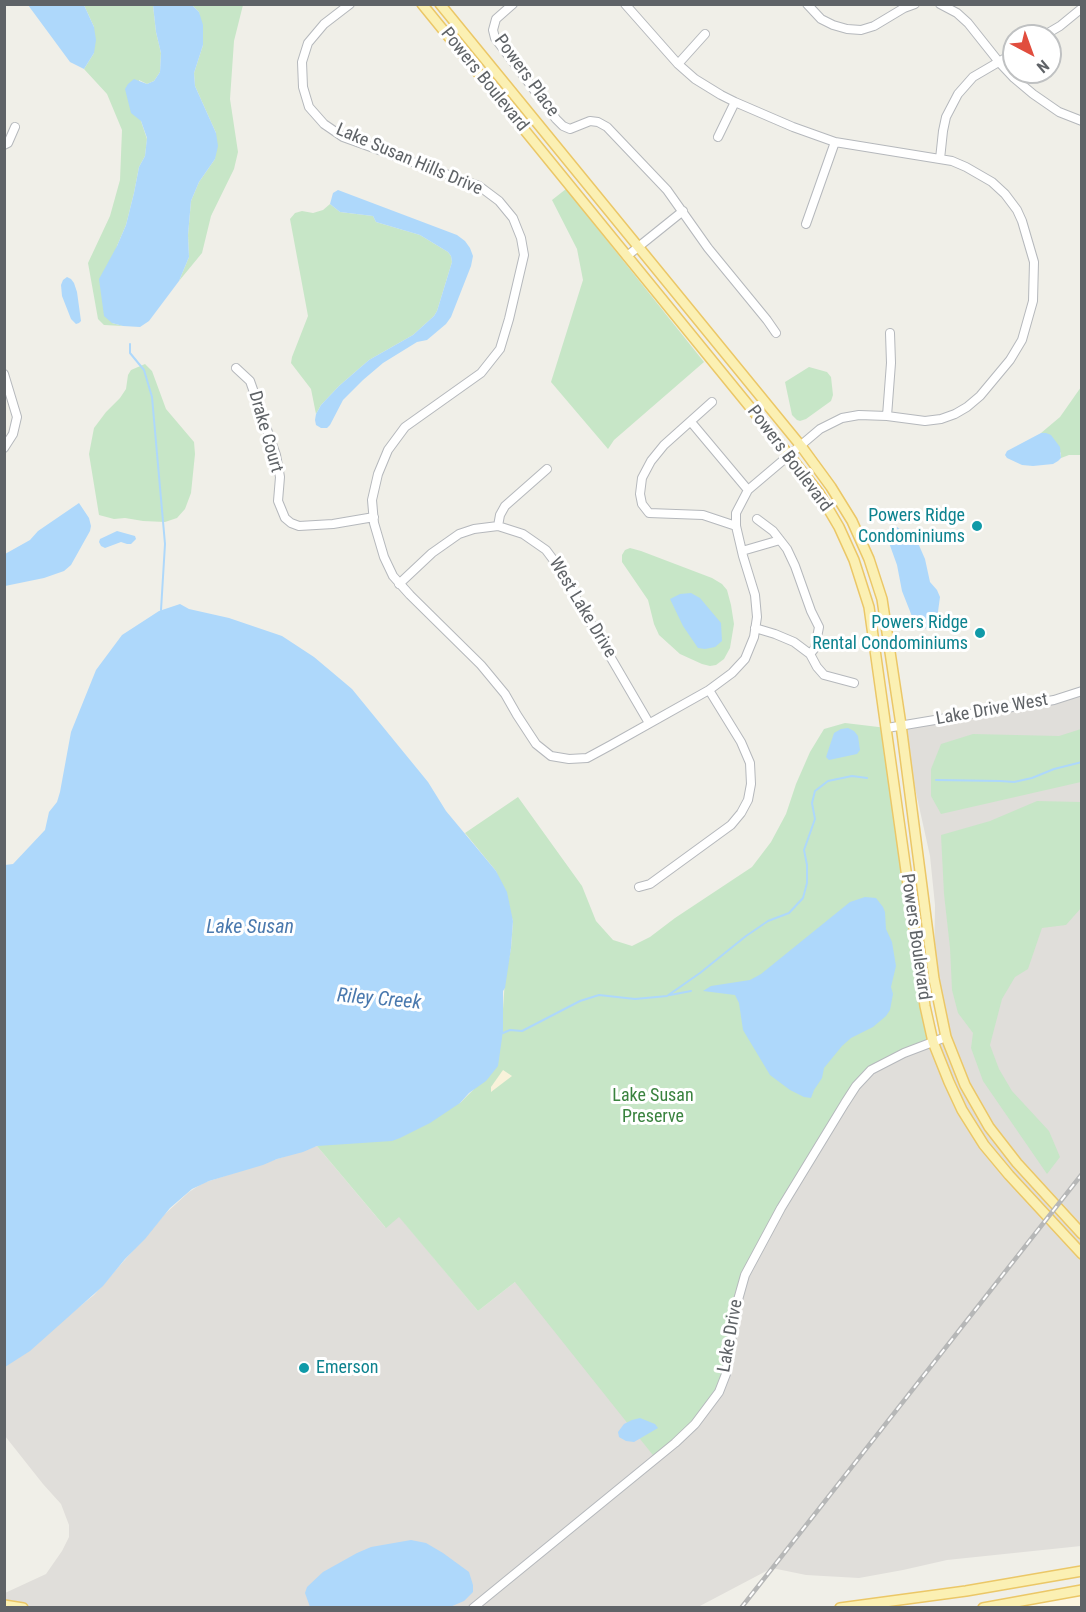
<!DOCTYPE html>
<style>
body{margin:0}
#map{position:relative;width:1086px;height:1612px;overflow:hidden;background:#f0efe8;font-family:"Roboto Condensed",sans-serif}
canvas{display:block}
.frame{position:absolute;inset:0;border:6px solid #5f6367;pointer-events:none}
.north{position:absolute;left:1002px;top:24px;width:60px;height:60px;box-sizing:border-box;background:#fff;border:2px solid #bfc1c2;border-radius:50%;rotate:139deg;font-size:16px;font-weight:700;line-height:24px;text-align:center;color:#5f6367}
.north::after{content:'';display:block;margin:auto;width:21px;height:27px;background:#e14d3e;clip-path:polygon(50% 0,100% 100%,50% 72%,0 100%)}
</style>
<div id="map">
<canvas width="1086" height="1612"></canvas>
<div class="frame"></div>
<div class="north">N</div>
</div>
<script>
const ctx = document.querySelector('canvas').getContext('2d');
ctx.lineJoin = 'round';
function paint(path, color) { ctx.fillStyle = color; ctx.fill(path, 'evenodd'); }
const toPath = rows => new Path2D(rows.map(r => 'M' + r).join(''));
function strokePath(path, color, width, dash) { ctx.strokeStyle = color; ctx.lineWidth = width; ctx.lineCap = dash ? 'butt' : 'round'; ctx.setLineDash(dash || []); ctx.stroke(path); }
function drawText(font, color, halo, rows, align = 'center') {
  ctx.font = font + ' "Roboto Condensed",sans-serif'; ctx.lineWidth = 6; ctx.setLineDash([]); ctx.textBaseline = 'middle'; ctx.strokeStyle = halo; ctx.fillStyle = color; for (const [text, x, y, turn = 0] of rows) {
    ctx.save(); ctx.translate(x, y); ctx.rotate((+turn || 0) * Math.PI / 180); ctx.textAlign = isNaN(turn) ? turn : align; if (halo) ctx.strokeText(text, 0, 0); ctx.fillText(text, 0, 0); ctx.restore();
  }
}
paint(toPath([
 [1081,1590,1081,1607,982,1608]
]), '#fcf6e1');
paint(toPath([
 [1081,688,1081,1546,947,1560,903,1570,859,1578,806,1575,772,1568,698,1607,22,1607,5,1604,5,1593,46,1574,62,1551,69,1537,69,1525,61,1504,43,1484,5,1436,4,1367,94,1295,165,1214,189,1192,203,1183,317,1146,385,1227,399,1216,478,1311,515,1282,745,1275,849,1095,893,1058,946,1037,934,974,935,905,930,856,901,725,1033,704]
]), '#e0deda');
paint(toPath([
 [84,5,153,5,156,32,161,53,160,72,154,81,147,84,139,80,141,121,147,139,145,156,139,167,134,193,126,225,117,246,112,323,123,326,104,325,98,319,88,263,110,216,120,180,122,130,107,94,84,69,94,53,94,27],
 [192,5,243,5,234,41,230,99,238,152,234,169,211,216,202,253,179,281,189,257,188,235,191,201,199,182,215,159,216,133,195,86,194,73,203,45,199,12],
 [566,189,704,362,614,440,608,449,551,382,583,280,577,249,552,200],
 [330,204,340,212,373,216,376,222,420,235,448,252,451,256,452,262,437,311,434,316,413,335,369,360,339,386,321,405,316,414,311,389,291,363,292,357,308,316,290,219,295,213,302,211,313,213,323,210],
 [145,364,152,371,166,409,194,442,195,454,191,493,185,509,177,518,165,522,143,521,125,518,114,519,99,515,89,454,94,428,106,412,120,398,126,389,128,375,131,370],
 [809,367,827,372,831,377,833,395,831,401,806,419,800,421,797,420,792,415,785,382],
 [1081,387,1081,455,1069,455,1061,458,1061,453,1041,433,1060,417],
 [630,548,641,551,712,578,722,584,727,590,731,605,734,624,730,648,724,659,716,665,710,666,702,664,680,654,659,635,654,624,648,600,622,562,622,555,625,550],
 [845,723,887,728,933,1042,871,1070,856,1086,745,1275,726,1374,695,1424,656,1459,515,1282,478,1311,399,1217,386,1228,317,1146,460,1103,474,1089,503,1009,505,979,511,948,513,921,496,871,465,833,518,797,582,886,596,921,613,940,632,946,650,937,675,918,752,867,771,842,786,814,796,784,810,752,824,729],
 [1081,729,1081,782,941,814,931,796,931,769,941,744,973,734,1059,736],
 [1037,801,1081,802,1081,908,1066,925,1042,928,1028,969,1015,977,1002,999,990,1045,999,1069,1012,1091,1049,1131,1060,1157,1047,1174,983,1081,971,1048,973,1033,958,1013,952,990,950,948,944,894,941,835,990,821]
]), '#c7e6c7');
paint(toPath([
 [503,1070,512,1076,491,1092,491,1087]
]), '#f9f2da');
paint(toPath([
 [28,5,84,5,94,27,96,40,94,53,84,69,70,62],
 [153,5,192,5,199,12,203,25,203,45,194,73,195,86,216,133,218,146,215,159,199,182,191,201,188,235,189,257,179,281,149,321,140,327,123,326,112,323,104,316,99,279,117,246,126,225,134,193,139,167,145,156,147,138,141,121,131,113,125,89,128,84,134,79,147,84,154,81,160,72,161,53,156,32],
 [338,190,457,235,465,241,470,248,473,256,471,266,451,317,446,324,427,340,417,342,383,363,363,380,343,400,330,425,327,428,321,428,316,425,315,420,316,414,321,405,339,386,369,360,413,335,434,316,437,311,452,262,451,256,448,252,420,235,376,222,373,216,340,212,330,204,333,193],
 [67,277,71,279,74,283,77,292,81,321,79,323,76,324,71,319,62,296,61,285,63,280],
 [1041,433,1046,433,1051,435,1060,447,1061,458,1058,461,1053,464,1033,466,1022,465,1007,458,1005,455,1007,451],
 [79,503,89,518,91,526,90,531,71,565,64,571,44,578,5,586,5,554,30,540,38,531],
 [897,527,918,543,925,559,930,582,937,590,940,597,937,619,929,628,923,629,915,624,902,591,897,565,888,540,890,530],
 [117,531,135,536,136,539,131,544,127,544,121,542,105,548,101,546,99,542,100,539],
 [691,593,700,598,721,623,722,641,715,647,705,649,698,648,683,626,670,599,680,594],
 [180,604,189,609,229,618,282,636,314,657,339,678,352,689,428,782,446,811,496,871,507,892,513,921,511,948,505,988,503,991,503,1031,498,1066,486,1081,469,1093,460,1103,430,1123,400,1138,392,1141,317,1146,303,1152,277,1159,263,1165,209,1181,192,1189,170,1208,145,1239,125,1259,103,1286,30,1351,5,1367,5,865,13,864,45,830,49,812,57,802,60,792,71,732,96,670,122,635,159,611],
 [848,728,854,731,858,736,860,750,857,754,829,760,826,757,834,733,841,729],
 [865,897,876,898,883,907,885,912,886,929,892,942,896,966,891,987,893,994,890,1010,886,1016,873,1027,851,1038,842,1046,824,1068,822,1078,814,1090,811,1098,804,1097,790,1090,770,1075,743,1030,739,1003,735,995,703,991,711,986,750,980,761,974,850,902],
 [640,1418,655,1424,658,1428,634,1442,626,1441,619,1437,618,1432,624,1424,632,1420],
 [411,1540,426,1543,443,1553,469,1572,473,1585,473,1592,464,1601,450,1607,310,1607,305,1593,307,1587,323,1572,357,1553,371,1547]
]), '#aed8fb');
strokePath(toPath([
 [130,344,130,353,144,370,152,397,165,544,161,610],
 [936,780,1000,781,1014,782,1032,778,1054,769,1082,762],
 [670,995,691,991],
 [500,1032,503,1033,510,1030,522,1031,580,1001,599,995,635,999,667,996,700,973,746,936,768,921,789,913,803,898,807,883,807,865,804,850,815,819,812,803,815,791,828,781,852,776,867,778]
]), '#aed8fb', 2);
const minor = toPath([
 [350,4,324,24,308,43,302,62,303,87,309,107,324,124,343,137,479,186,499,201,513,218,521,238,524,255,509,319,500,349,481,373,405,427,388,450,378,474,372,500,374,523,384,557,393,576,410,595,481,665,505,694,517,715,536,744,551,756,569,759,587,758,611,745,709,690,732,673,745,659,754,637,757,617,755,595,743,556,736,526,736,513,748,490,820,429,842,418,859,415,887,416,925,421,941,419,955,414,967,407,980,396,1010,360,1022,340,1033,301,1034,262,1022,221,1017,210,1005,194,992,182,966,167,952,161,835,142,793,127,735,102,721,95,695,79,678,64,625,4],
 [513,4,496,19,493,30,495,38,556,119,563,126,570,129,590,121,598,122,607,127,667,190,708,248,767,320,776,333],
 [807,4,821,19,833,25,847,29,861,30,874,26,904,8,915,4],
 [940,4,957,13,968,23,999,62,1014,78,1033,94,1059,112,1082,121],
 [1043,36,1060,26,1082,8],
 [678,64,705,34],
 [718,137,735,102],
 [4,145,8,143,15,127],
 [940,159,943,131,946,117,958,94,973,77,1014,53],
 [806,224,835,142],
 [627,256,683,211],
 [236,368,250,381,276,455,280,477,278,501,285,518,291,523,299,526,333,524,374,517],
 [4,374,17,417,13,434,4,448],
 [712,402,664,445,651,461,642,478,640,494,642,504,649,513,703,515,736,526],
 [887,416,891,363,890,333],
 [691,422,748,490],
 [757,519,773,531,787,549,795,566,811,611,819,627,815,648,810,654],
 [498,526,500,515,505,506,547,469],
 [742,551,780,540],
 [399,584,432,553,459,534,474,529,498,526,523,534,546,550,555,562,649,723],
 [755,628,775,634,794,642,810,654,817,667,824,675,854,683],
 [887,728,1054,700,1082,691],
 [639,887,650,884,731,825,741,813,748,800,751,784,750,763,741,742,709,690],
 [473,1608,675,1443,695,1424,719,1392,726,1374,736,1307,745,1275,781,1208,845,1103,856,1086,871,1070,904,1053,946,1037]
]);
const major = toPath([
 [422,4,789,455,819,493,839,527,854,560,869,607,925,1006,933,1042,949,1082,962,1110,984,1145,1009,1175,1082,1254],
 [440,4,801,446,831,487,852,521,869,559,882,599,901,725,934,979,946,1037,965,1085,989,1127,1017,1163,1082,1234],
 [4,1605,23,1608],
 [840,1608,966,1591,1082,1571],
 [983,1608,1082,1590]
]);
strokePath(minor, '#b5b8bc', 10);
strokePath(major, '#ebc767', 12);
strokePath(minor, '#fff', 8);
strokePath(major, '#fbf0b3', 9);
const rail = toPath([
 [741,1608,1082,1174]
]);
strokePath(rail, '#b6b7b7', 4.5);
strokePath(rail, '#fff', 2, [7]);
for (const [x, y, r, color] of [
 [977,526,6,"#0f9aa8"],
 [980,633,6,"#0f9aa8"],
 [304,1368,6,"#0f9aa8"]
]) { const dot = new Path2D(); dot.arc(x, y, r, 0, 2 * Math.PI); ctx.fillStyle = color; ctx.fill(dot); strokePath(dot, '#fff', 2); }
drawText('18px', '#5f6367', '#fff', [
 ["Powers Place",526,76,54],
 ["Powers Boulevard",484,80,51],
 ["Lake Susan Hills Drive",409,160,23],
 ["Drake Court",265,432,74],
 ["Powers Boulevard",789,459,53],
 ["West Lake Drive",582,608,59],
 ["Lake Drive West",992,710,-10],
 ["Powers Boulevard",915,937,82],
 ["Lake Drive",731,1336,-80]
]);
drawText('18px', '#0d838f', '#fff', [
 ["Powers Ridge",965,516],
 ["Condominiums",965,537],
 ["Powers Ridge",968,623],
 ["Rental Condominiums",968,644],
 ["Emerson",316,1368,"left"]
], 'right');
drawText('18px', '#3a833f', '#fff', [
 ["Lake Susan",653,1096],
 ["Preserve",653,1117]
]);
drawText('italic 20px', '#4a79ae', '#fff', [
 ["Lake Susan",250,928],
 ["Riley Creek",379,1000,5]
]);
</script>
